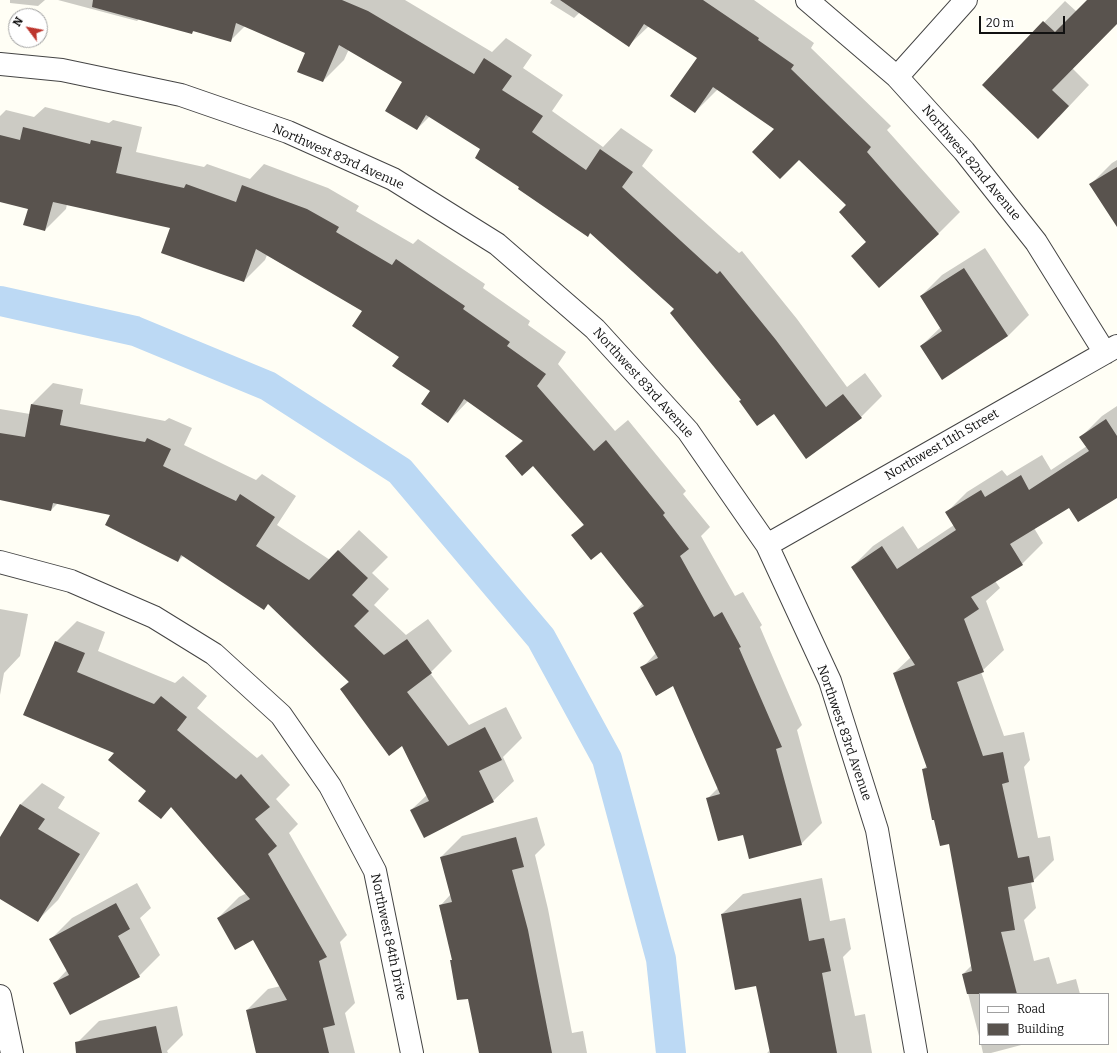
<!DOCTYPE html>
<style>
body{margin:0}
#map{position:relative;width:1117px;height:1053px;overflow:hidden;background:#fffef5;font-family:Bitter,serif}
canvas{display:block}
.legend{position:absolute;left:979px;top:993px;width:130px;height:52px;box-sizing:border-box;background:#fff;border:1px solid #a0a0a0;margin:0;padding:5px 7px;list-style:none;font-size:12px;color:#111}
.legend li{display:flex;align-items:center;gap:8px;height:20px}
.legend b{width:20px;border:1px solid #a0a0a0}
.north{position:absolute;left:8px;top:8px;width:40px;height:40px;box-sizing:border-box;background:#fff;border:1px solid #a0a0a0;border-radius:50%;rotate:302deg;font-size:11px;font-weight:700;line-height:16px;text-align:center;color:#111}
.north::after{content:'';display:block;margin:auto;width:14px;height:18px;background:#bd352d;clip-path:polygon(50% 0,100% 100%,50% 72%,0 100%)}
.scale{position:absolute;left:979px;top:16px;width:86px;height:18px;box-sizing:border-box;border:2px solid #111;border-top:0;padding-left:5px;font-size:12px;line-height:14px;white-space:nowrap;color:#111;-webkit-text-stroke:3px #fff;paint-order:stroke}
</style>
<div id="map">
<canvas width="1117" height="1053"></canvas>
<ul class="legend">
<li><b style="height:5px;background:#fff"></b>Road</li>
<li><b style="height:11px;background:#59534e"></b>Building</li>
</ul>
<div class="north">N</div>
<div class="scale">20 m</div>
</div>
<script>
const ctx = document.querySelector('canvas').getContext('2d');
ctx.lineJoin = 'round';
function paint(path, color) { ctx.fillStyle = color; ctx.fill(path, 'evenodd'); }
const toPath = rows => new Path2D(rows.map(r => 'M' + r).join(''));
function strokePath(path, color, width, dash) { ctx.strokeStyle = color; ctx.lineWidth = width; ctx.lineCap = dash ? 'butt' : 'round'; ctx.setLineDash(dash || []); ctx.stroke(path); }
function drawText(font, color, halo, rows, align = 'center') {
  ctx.font = font + ' Bitter,serif'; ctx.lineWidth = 4; ctx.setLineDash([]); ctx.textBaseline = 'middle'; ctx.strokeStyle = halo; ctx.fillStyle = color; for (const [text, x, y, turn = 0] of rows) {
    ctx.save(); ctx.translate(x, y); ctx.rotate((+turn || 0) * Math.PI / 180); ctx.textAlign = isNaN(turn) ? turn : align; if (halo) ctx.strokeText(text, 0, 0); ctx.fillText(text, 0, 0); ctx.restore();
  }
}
paint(toPath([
 [10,0,45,0,38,6,10,3],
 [58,0,405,0,492,52,506,38,532,55,523,68,563,95,552,111,603,147,621,128,653,150,642,166,739,253,742,251,797,319,847,387,865,373,882,396,861,417,774,413,742,400,675,309,591,232,588,235,521,187,481,149,430,116,417,129,404,82,349,49,344,60,323,81,307,52,245,26,230,41,194,31,191,33,139,19,137,21],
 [552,0,754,0,814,43,811,48,891,126,887,130,960,212,939,233,879,286,852,256,867,241,847,205,775,129,718,89,695,112,698,58,649,26,629,45,580,12,574,18,550,3],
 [1088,0,1117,0,1117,19,1072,68,1089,85,1059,117,983,85,1065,1,1077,12],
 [45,107,109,123,113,120,142,127,136,152,204,167,207,164,250,179,264,164,328,188,359,206,356,211,413,244,418,239,485,284,483,288,530,321,528,325,566,352,558,364,615,431,628,420,686,491,683,494,710,527,701,536,735,596,743,592,762,625,760,627,802,725,797,730,822,823,801,844,744,833,708,798,719,787,674,684,642,668,656,653,634,613,643,603,601,550,573,535,584,524,533,465,506,456,523,440,468,401,448,422,431,391,400,357,363,310,267,255,265,260,244,281,171,227,67,204,66,209,45,230,29,209,0,201,0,116,6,110,34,117],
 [1117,160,1117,225,1091,184,1112,163],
 [985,248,1029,315,1008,336,942,378,921,346,941,327,921,296,942,275],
 [53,383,83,389,80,404,165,421,169,418,192,428,184,445,256,480,262,474,296,496,277,525,330,560,359,530,388,557,372,573,389,589,374,605,406,635,428,619,452,651,430,673,469,725,506,707,522,738,503,757,514,781,493,801,411,810,427,795,402,745,341,689,349,681,269,603,184,555,178,561,111,514,58,503,51,510,0,481,0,409,30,414,32,404],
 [1117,406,1117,496,1069,506,1034,528,1043,543,1022,564,995,581,1000,588,986,601,1004,650,981,672,1004,736,1024,732,1030,760,1024,767,1038,838,1050,836,1054,860,1033,881,1031,882,1036,908,1024,920,1034,961,1049,957,1057,984,1076,979,1080,994,980,994,980,1040,963,974,972,965,950,843,923,770,927,765,894,673,911,657,852,567,873,546,903,526,918,549,954,525,946,513,967,492,1002,470,1007,476,1042,455,1051,470,1087,446,1081,437,1102,416],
 [0,609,28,614,20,656,4,673,0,695],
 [77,621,105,632,98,651,175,683,183,676,207,696,197,708,257,758,262,754,290,785,276,799,298,824,289,833,347,935,340,942,355,1003,345,1013,355,1053,257,1053,247,1010,268,989,281,986,254,939,218,918,239,897,247,893,172,806,160,818,147,791,115,753,56,642],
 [42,783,65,797,58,808,100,833,58,900,37,921,0,895,0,839,21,804],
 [537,817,545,845,535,855,548,909,572,1033,583,1031,587,1053,485,1053,469,997,451,961,453,959,440,906,451,894,441,857,462,836],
 [822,878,830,921,845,918,851,949,843,957,855,1016,865,1014,872,1053,767,1053,770,1050,757,985,722,914,743,894],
 [137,883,151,908,140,918,160,955,139,976,70,1013,54,984,67,970,51,939,72,918],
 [177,1006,183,1035,167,1051,168,1053,80,1053,78,1042,99,1021],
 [981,1044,1025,1044,991,1053,983,1053]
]), '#0003');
strokePath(toPath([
 [0,301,135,331,268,386,400,471,541,638,607,759,661,959,671,1053]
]), '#bcd9f4', 30);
paint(toPath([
 [93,0,342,0,368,11,474,74,484,58,512,76,502,90,543,116,532,132,586,170,600,149,633,172,622,187,717,274,720,271,776,340,826,407,843,394,862,418,806,459,774,414,757,426,739,401,741,400,670,313,674,309,590,233,588,237,518,189,519,187,475,158,480,149,426,115,417,130,385,111,402,82,339,45,323,82,297,72,305,53,236,23,231,42,193,31,192,34,92,7],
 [560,0,703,0,759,38,758,40,794,65,791,69,871,147,867,152,939,234,879,288,851,256,866,242,839,212,846,205,799,160,780,179,752,152,774,129,713,87,695,113,670,96,697,58,644,24,629,47],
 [1087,0,1117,0,1117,24,1052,90,1069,106,1038,139,982,85,1043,21,1055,32],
 [23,127,90,144,91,140,122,147,116,173,184,188,186,184,236,202,242,185,307,209,339,227,336,232,392,265,396,259,465,306,463,309,510,342,507,346,546,374,537,386,594,451,606,440,665,513,663,515,689,549,680,556,714,617,722,612,741,647,739,648,782,747,776,749,802,845,749,859,743,835,718,841,706,798,720,794,673,686,656,696,640,667,658,658,633,613,644,606,601,552,591,560,571,535,584,525,533,466,522,476,505,456,523,441,464,399,448,423,421,404,430,391,392,366,399,357,352,326,362,311,256,249,244,282,161,253,170,228,53,202,45,231,23,225,28,209,0,202,0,135,20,140],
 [1117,167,1117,227,1089,184],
 [964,268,1008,336,942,380,920,346,942,331,920,296],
 [31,404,63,410,60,425,145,442,147,438,171,449,163,466,236,501,240,494,275,517,256,546,309,580,338,550,368,578,352,595,369,611,354,626,384,655,407,639,432,673,407,692,448,746,485,727,502,760,479,771,494,802,424,838,410,810,429,801,402,746,389,756,340,689,349,682,268,604,264,610,181,555,178,562,105,525,110,515,53,503,51,511,0,500,0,433,25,437],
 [1106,419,1117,436,1117,498,1078,522,1069,508,1010,544,1023,565,971,597,979,609,964,619,984,672,957,682,983,756,1003,752,1009,782,1002,784,1018,858,1029,856,1034,882,1008,887,1015,930,1001,932,1017,994,967,994,962,974,972,971,949,844,940,846,934,820,932,820,922,769,927,768,893,673,915,665,851,567,882,546,897,569,956,530,945,512,981,490,985,497,1021,475,1029,490,1089,451,1079,437],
 [55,641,85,653,77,672,154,704,161,696,187,717,177,730,236,779,241,774,270,807,255,819,277,846,268,854,327,957,319,961,335,1025,323,1028,329,1053,256,1053,246,1010,287,1000,253,940,235,950,217,918,250,899,171,807,161,819,138,801,146,791,108,760,114,753,23,715],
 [20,804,45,819,38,829,80,854,38,922,0,899,0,837],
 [516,837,524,867,512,870,528,930,552,1053,479,1053,468,999,457,1000,450,960,452,960,439,905,452,902,440,857],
 [801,898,809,941,824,938,831,971,822,973,837,1053,770,1053,756,986,735,990,721,914],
 [116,903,130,929,118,936,140,977,70,1015,53,983,69,975,49,939],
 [156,1026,162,1053,76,1053,75,1042]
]), '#59534e');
const minor = toPath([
 [807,0,897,77,964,151,1036,242,1105,353],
 [0,64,62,70,181,95,288,132,393,179,497,244,595,329,688,431,767,545,830,681,877,830,916,1053],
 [897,77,966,0],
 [767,545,1117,346],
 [0,562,71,581,154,617,214,654,281,715,330,786,375,871,412,1053],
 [0,996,12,1053]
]);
strokePath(minor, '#444', 24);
strokePath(minor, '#fff', 22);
drawText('13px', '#111', '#fff', [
 ["Northwest 83rd Avenue",338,157,24],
 ["Northwest 82nd Avenue",971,163,50],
 ["Northwest 83rd Avenue",643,383,48],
 ["Northwest 11th Street",942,445,-30],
 ["Northwest 83rd Avenue",844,733,71],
 ["Northwest 84th Drive",388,937,78]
]);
</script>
